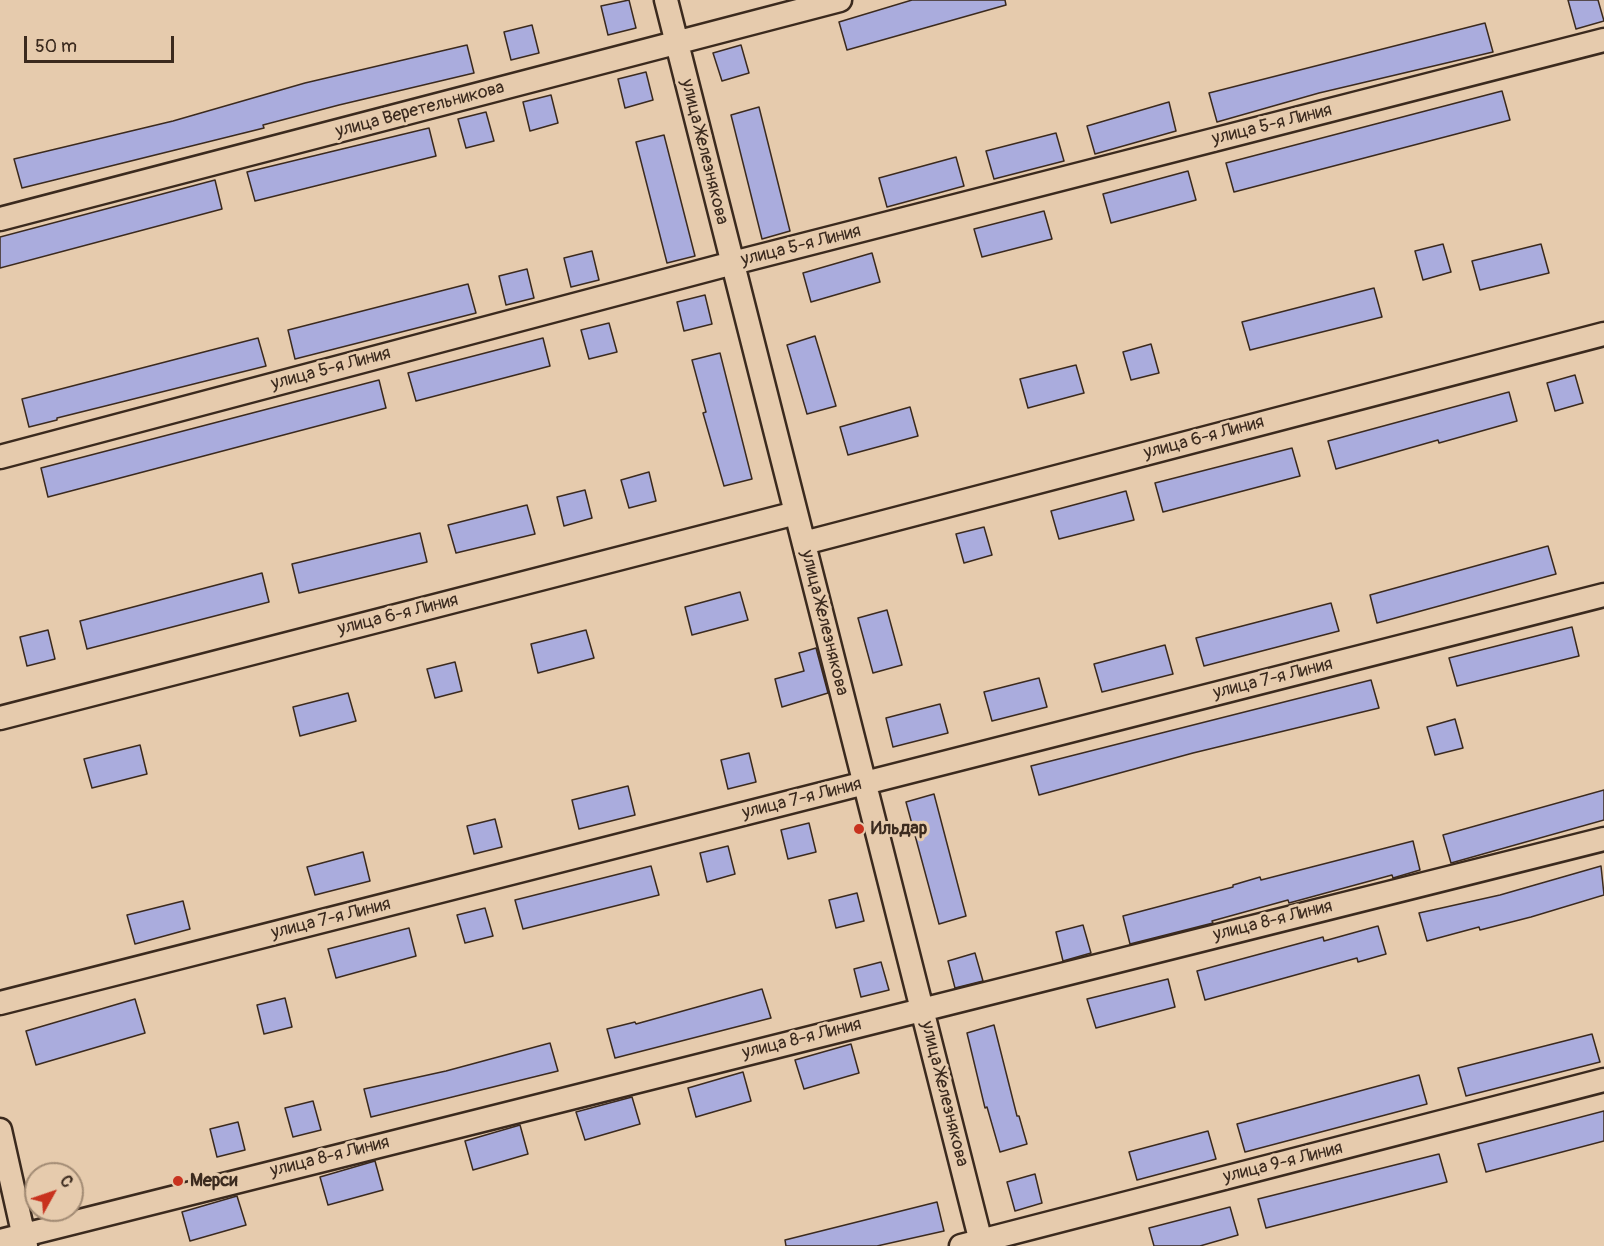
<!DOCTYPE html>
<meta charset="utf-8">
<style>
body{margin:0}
#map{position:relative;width:1604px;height:1246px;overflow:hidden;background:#e6cbad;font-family:Pangolin,sans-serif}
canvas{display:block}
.north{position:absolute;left:24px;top:1162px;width:60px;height:60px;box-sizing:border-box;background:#e6cbad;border:2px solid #a28b74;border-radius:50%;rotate:50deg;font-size:16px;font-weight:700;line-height:24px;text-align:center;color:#3b2a1e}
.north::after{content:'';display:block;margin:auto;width:21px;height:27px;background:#c8321e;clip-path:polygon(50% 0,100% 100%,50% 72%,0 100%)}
.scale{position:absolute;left:24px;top:36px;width:150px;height:27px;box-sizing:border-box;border:3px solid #3b2a1e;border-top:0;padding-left:8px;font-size:18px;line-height:21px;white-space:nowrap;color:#3b2a1e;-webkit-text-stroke:4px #e6cbad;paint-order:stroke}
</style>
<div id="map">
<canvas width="1604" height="1246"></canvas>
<div class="north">С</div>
<div class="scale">50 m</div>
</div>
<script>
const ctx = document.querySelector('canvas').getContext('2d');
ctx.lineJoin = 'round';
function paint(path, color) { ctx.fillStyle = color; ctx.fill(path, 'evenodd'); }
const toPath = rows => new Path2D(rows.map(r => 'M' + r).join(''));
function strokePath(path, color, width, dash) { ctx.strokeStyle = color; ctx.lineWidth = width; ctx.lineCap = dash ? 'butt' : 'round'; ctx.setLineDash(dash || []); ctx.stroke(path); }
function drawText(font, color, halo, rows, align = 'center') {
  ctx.font = font + ' Pangolin,sans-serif'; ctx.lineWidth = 6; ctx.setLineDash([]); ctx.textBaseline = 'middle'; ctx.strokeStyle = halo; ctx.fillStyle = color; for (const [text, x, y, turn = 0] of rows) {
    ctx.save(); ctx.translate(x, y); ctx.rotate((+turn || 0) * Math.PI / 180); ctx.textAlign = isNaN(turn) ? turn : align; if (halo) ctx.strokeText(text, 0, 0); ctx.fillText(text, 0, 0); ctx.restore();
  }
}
const building = toPath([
 [629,0,636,28,608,35,601,6,629,0],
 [912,0,1005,0,1006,5,847,50,839,22,912,0],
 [1568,0,1598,0,1604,21,1576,29,1568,0],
 [1485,23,1493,52,1319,93,1217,122,1209,93,1485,23],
 [532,25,539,53,511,60,504,32,532,25],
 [467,45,474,73,339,105,263,125,264,128,22,188,14,159,173,121,305,83,467,45],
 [741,45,749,73,722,81,713,53,741,45],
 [646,72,653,100,625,108,618,79,646,72],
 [1502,91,1510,120,1234,192,1226,163,1502,91],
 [551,95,558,123,530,131,523,102,551,95],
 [1169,102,1176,131,1095,154,1087,126,1169,102],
 [759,107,790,231,762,239,731,115,759,107],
 [486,112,494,141,466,148,458,119,486,112],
 [429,128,436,156,255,201,247,172,429,128],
 [1056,133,1064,161,994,179,986,151,1056,133],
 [664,135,695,256,667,263,636,142,664,135],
 [956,157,964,186,887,207,879,178,956,157],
 [1188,171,1196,200,1111,223,1103,194,1188,171],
 [215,180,222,209,0,268,0,237,215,180],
 [1044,211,1052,239,982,257,974,229,1044,211],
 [1443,244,1451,272,1423,280,1415,251,1443,244],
 [1541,244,1549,273,1480,290,1472,261,1541,244],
 [592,251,599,280,571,287,564,258,592,251],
 [872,253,880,282,811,302,803,273,872,253],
 [527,269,534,298,506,305,499,276,527,269],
 [468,284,476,313,295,359,288,330,468,284],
 [1374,288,1382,317,1250,350,1242,322,1374,288],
 [705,295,712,324,684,331,677,302,705,295],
 [609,323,617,352,589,359,581,330,609,323],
 [815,336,836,406,807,414,787,345,815,336],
 [258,338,266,366,57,418,57,420,29,427,22,399,258,338],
 [543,338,550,366,416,401,408,373,543,338],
 [1151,344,1159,373,1131,380,1123,352,1151,344],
 [720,353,752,479,724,486,703,413,706,412,692,360,720,353],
 [1076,365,1084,393,1028,408,1020,379,1076,365],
 [1575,375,1583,403,1555,411,1547,383,1575,375],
 [379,380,386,408,48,497,41,468,379,380],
 [1509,392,1517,421,1439,443,1438,440,1336,469,1328,441,1509,392],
 [910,407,918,436,848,455,840,427,910,407],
 [1292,448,1300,476,1163,512,1155,483,1292,448],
 [649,472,656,501,629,508,621,480,649,472],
 [585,490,592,518,564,526,557,497,585,490],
 [1126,491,1134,520,1059,539,1051,511,1126,491],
 [527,505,535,534,456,553,448,525,527,505],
 [984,527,992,555,964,563,956,534,984,527],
 [420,533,427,562,299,593,292,564,420,533],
 [1548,546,1556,574,1377,623,1370,595,1548,546],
 [262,573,269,602,87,649,80,621,262,573],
 [740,592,748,620,692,635,685,607,740,592],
 [1331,603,1339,631,1204,666,1196,638,1331,603],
 [887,610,902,665,873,673,858,618,887,610],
 [1572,627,1579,656,1457,686,1449,658,1572,627],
 [48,630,55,659,27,666,20,637,48,630],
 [586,630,594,658,538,673,531,644,586,630],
 [1165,645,1173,674,1102,692,1094,664,1165,645],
 [816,648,828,693,782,707,775,679,804,671,799,653,816,648],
 [455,662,462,691,435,698,427,669,455,662],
 [1039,678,1047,707,992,721,984,692,1039,678],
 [1371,680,1379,708,1193,753,1039,795,1031,766,1371,680],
 [348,693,356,721,300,736,293,707,348,693],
 [940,704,948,733,893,747,886,718,940,704],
 [1455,719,1463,748,1435,755,1427,727,1455,719],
 [140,745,147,774,92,788,84,759,140,745],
 [749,753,756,782,728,789,721,760,749,753],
 [628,786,635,815,579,829,572,800,628,786],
 [1604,790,1604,820,1451,863,1443,835,1604,790],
 [934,794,966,916,939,924,906,802,934,794],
 [495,819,502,847,474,854,467,826,495,819],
 [809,823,816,852,788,859,781,830,809,823],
 [1413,841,1420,870,1393,878,1392,875,1289,903,1288,900,1212,921,1213,923,1130,944,1123,916,1233,887,1233,885,1260,877,1261,880,1413,841],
 [728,846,735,874,707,882,700,853,728,846],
 [363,852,370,881,315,895,307,867,363,852],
 [651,866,659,895,523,929,515,900,651,866],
 [1601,866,1604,895,1531,917,1480,930,1479,927,1427,941,1419,913,1500,895,1601,866],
 [857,893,864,921,836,928,829,900,857,893],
 [183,901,190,929,135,944,127,915,183,901],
 [485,908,493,936,465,943,457,915,485,908],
 [1083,925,1091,953,1063,961,1056,932,1083,925],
 [1378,926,1386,954,1358,962,1357,958,1205,1000,1197,971,1323,937,1324,941,1378,926],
 [409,928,416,956,336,978,328,949,409,928],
 [975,953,983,981,955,988,948,961,975,953],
 [881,962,889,990,861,997,854,969,881,962],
 [1168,979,1175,1007,1096,1028,1087,999,1168,979],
 [762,989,771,1018,615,1058,607,1029,635,1022,636,1024,762,989],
 [285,998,292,1027,264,1034,257,1005,285,998],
 [135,999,145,1033,36,1065,26,1031,135,999],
 [994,1025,1017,1116,1019,1116,1027,1144,1000,1152,987,1107,985,1108,967,1033,994,1025],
 [1592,1034,1600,1062,1466,1096,1458,1068,1592,1034],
 [550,1043,558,1071,371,1117,364,1089,446,1071,550,1043],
 [851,1044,859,1073,804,1089,795,1060,851,1044],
 [743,1072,751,1101,696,1117,688,1088,743,1072],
 [1419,1075,1427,1104,1245,1152,1237,1124,1419,1075],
 [632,1097,640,1124,585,1140,576,1112,632,1097],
 [313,1101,321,1130,293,1137,285,1108,313,1101],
 [1604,1111,1604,1141,1486,1172,1478,1144,1604,1111],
 [238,1122,245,1150,217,1157,210,1129,238,1122],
 [520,1125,528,1154,473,1170,465,1141,520,1125],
 [1208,1131,1216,1159,1137,1180,1129,1152,1208,1131],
 [1439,1154,1447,1182,1266,1228,1258,1199,1439,1154],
 [375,1161,383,1190,328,1205,320,1177,375,1161],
 [1035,1174,1042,1203,1015,1211,1007,1182,1035,1174],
 [237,1196,246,1225,190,1241,182,1212,237,1196],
 [937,1202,944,1231,877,1246,786,1246,785,1240,937,1202],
 [1230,1207,1238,1235,1200,1246,1154,1246,1149,1228,1230,1207]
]);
paint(building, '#aaacdd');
strokePath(building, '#3b2a1e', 1.5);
const street = toPath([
 [666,0,982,1246],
 [0,219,840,0],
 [0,457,733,263,1604,40],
 [804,543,1604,334],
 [0,718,796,513],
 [0,1003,1604,595],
 [0,1130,26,1246],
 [0,1241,1604,839],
 [961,1246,1604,1080]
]);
strokePath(street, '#3b2a1e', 27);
strokePath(street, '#e6cbad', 22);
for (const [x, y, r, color] of [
 [859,829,6,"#c8321e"],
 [178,1181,6,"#c8321e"]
]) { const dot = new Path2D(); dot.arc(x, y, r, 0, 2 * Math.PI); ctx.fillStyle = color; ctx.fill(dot); strokePath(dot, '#e6cbad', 2); }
drawText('18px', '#3b2a1e', '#e6cbad', [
 ["улица Веретельникова",420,110,-15],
 ["улица 5-я Линия",1272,125,-14],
 ["улица Железнякова",704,152,76],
 ["улица 5-я Линия",801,246,-14],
 ["улица 5-я Линия",331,369,-15],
 ["улица 6-я Линия",1204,438,-15],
 ["улица 6-я Линия",398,615,-14],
 ["улица Железнякова",824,623,76],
 ["улица 7-я Линия",1273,679,-14],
 ["улица 7-я Линия",802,799,-14],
 ["улица 7-я Линия",331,919,-14],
 ["улица 8-я Линия",1273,921,-14],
 ["улица 8-я Линия",802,1039,-14],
 ["улица Железнякова",944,1094,76],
 ["улица 8-я Линия",330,1157,-14],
 ["улица 9-я Линия",1283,1163,-14]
]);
drawText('bold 18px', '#3b2a1e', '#e6cbad', [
 ["Ильдар",871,829],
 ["Мерси",190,1181]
], 'left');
</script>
